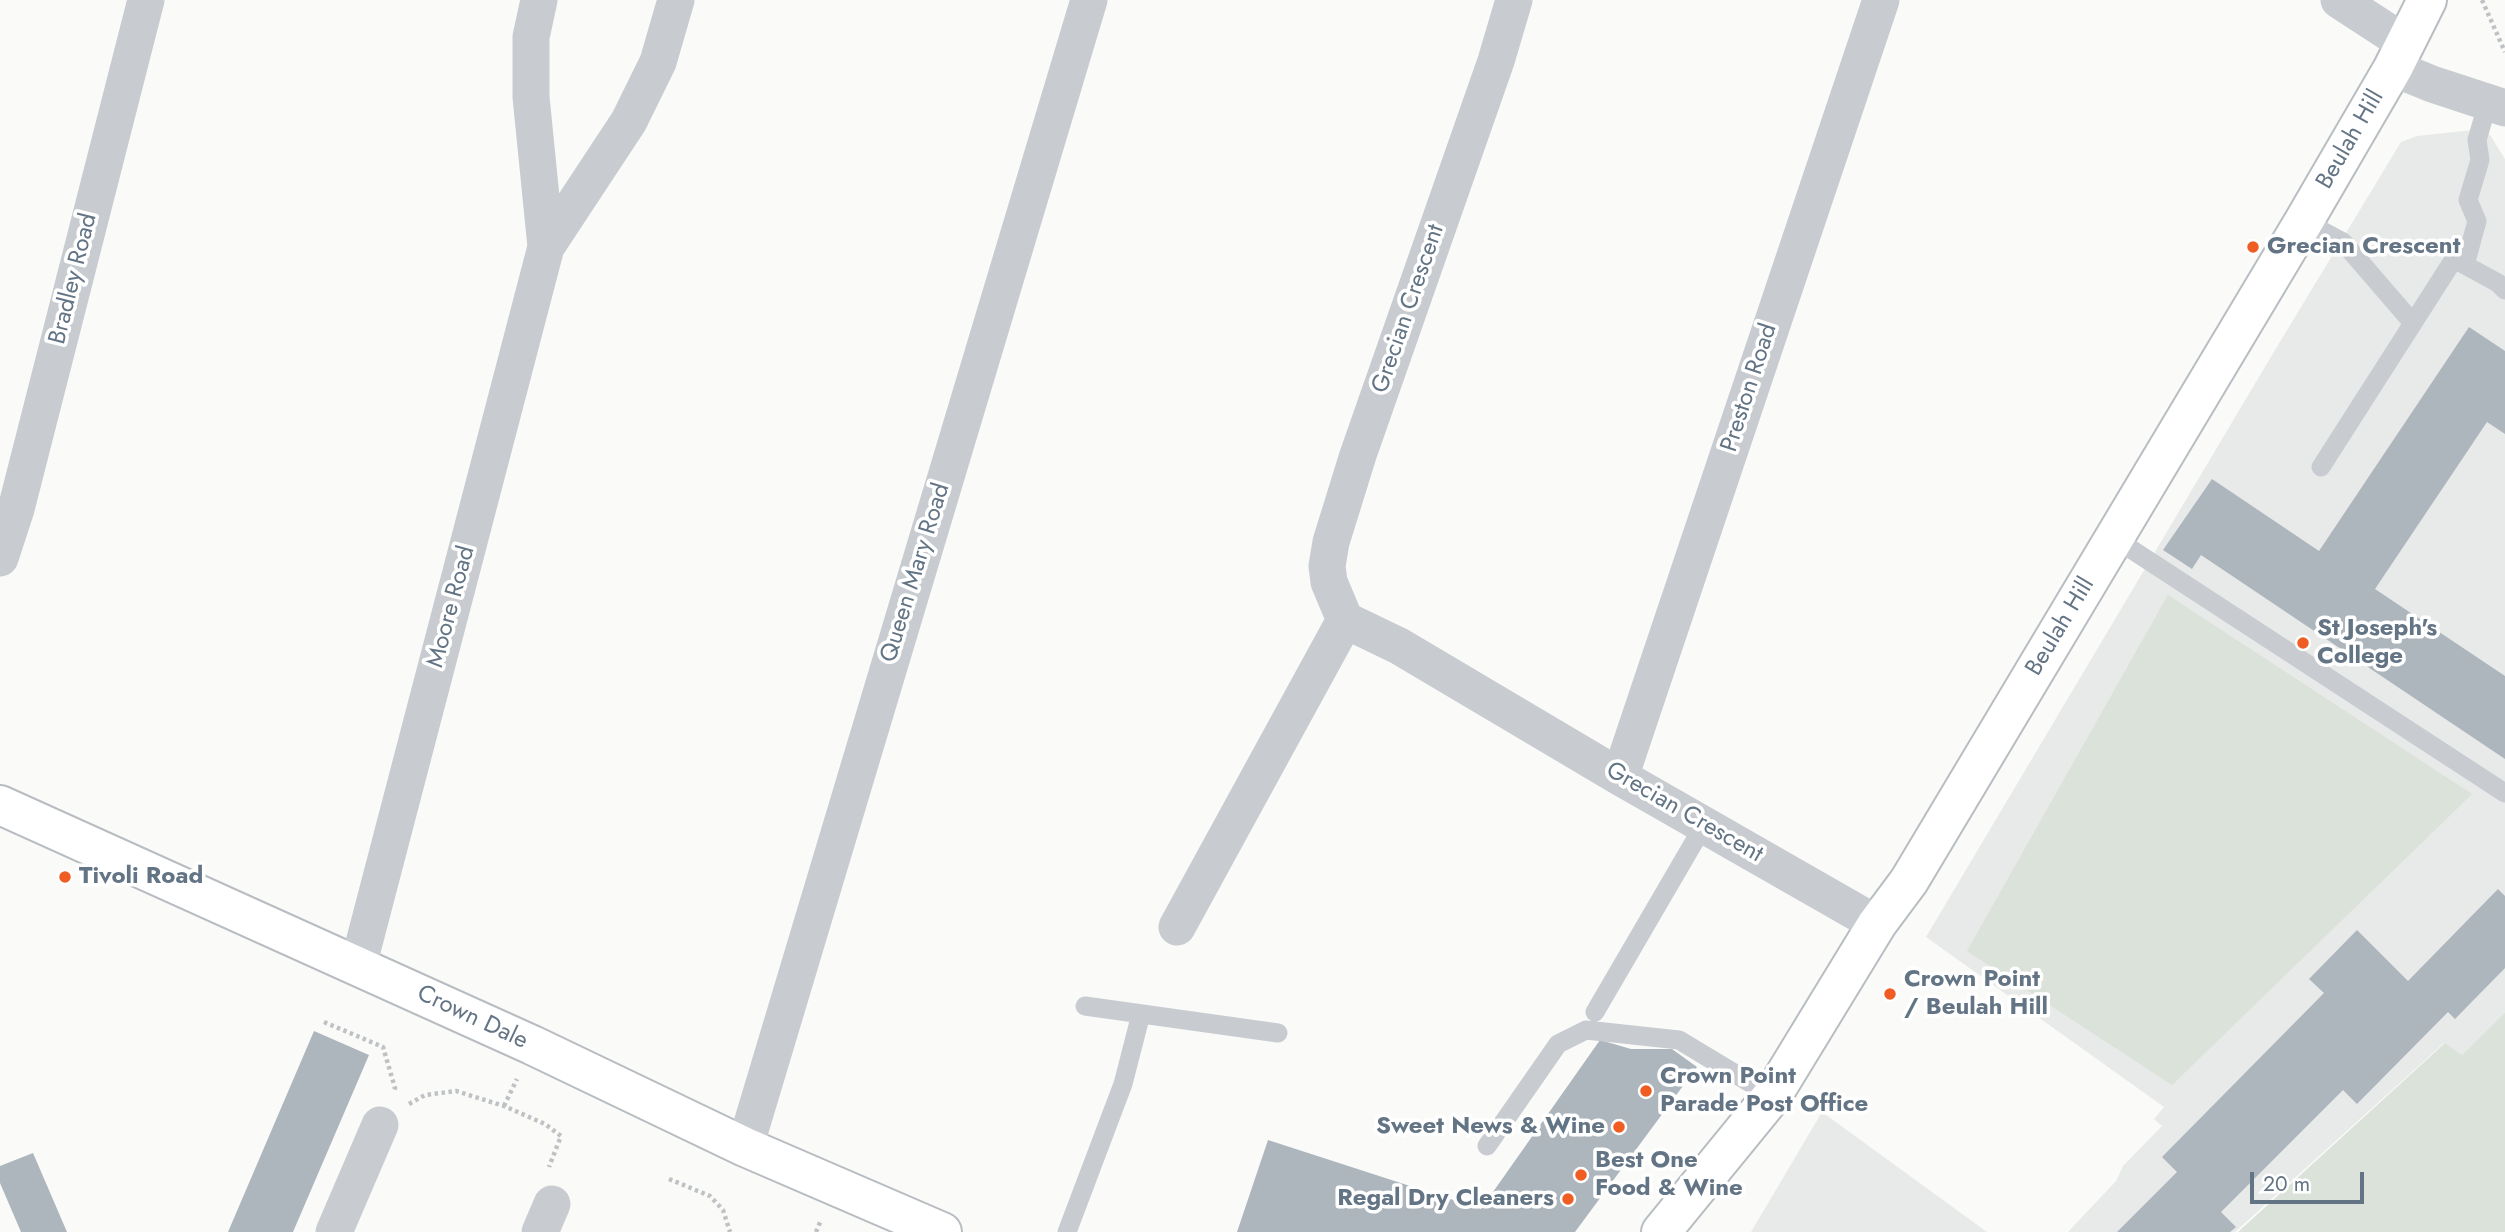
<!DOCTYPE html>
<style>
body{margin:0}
#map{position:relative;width:2505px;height:1232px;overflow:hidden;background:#fafaf8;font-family:Jost,sans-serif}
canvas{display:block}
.scale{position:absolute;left:2250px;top:1172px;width:114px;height:32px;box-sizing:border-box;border:4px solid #637485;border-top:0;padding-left:9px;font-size:21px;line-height:24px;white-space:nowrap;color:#637485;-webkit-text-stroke:5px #fff;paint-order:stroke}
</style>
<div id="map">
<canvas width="2505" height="1232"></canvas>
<div class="scale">20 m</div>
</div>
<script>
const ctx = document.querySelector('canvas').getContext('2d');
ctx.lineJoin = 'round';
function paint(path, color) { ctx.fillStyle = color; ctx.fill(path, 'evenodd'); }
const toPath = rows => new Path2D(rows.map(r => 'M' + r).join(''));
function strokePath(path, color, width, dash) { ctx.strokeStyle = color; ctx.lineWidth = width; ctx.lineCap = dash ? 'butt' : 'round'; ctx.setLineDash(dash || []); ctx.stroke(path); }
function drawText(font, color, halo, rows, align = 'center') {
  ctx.font = font + ' Jost,sans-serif'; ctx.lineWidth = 7; ctx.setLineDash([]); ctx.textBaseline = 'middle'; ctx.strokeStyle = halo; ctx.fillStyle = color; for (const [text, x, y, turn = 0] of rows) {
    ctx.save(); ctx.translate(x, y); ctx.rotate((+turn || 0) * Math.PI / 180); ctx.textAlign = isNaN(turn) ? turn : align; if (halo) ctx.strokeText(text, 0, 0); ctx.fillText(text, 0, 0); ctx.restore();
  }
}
paint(toPath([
 [2473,130,2490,135,2505,159,2505,1014,2462,1055,2444,1043,2235,1232,2068,1232,2116,1181,2123,1166,2162,1126,2154,1119,2164,1107,1926,937,2275,350,2401,142,2417,136],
 [1822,1112,1987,1232,1751,1232]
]), '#e8e9e9');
paint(toPath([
 [2168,595,2472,794,2172,1085,1967,951],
 [2505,1013,2505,1232,2238,1232,2445,1043,2462,1055]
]), '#dbe2d9');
paint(toPath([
 [2469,327,2505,351,2505,434,2487,422,2375,589,2505,676,2505,759,2201,555,2192,569,2163,550,2212,479,2319,551],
 [2498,889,2505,896,2505,968,2455,1019,2448,1012,2357,1104,2343,1090,2221,1212,2236,1227,2230,1232,2117,1232,2177,1172,2162,1157,2324,993,2309,979,2357,930,2408,981],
 [314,1031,369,1055,293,1232,228,1232],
 [1600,1040,1631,1049,1672,1049,1697,1067,1575,1232,1237,1232,1268,1140,1481,1209],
 [33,1153,67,1232,21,1232,0,1183,0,1166]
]), '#aeb6bd');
const primary = toPath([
 [0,805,532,1045,745,1147,942,1232],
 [1661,1232,1772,1096,1877,924,1909,881,2304,221,2393,68,2427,0]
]);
strokePath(primary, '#b8bdc2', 42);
strokePath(toPath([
 [2482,0,2505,52],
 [324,1022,383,1047,395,1088,394,1092],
 [409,1104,425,1095,456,1091,504,1106,545,1124,561,1136,549,1167],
 [504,1106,517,1079],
 [669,1179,710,1196,723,1210,730,1232],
 [816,1232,821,1220]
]), '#bfc2c5', 4.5, [3.5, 3.5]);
strokePath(toPath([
 [2304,221,2343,242,2412,322],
 [2465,265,2477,221,2468,200,2480,160,2477,140,2488,102],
 [2321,467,2454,259,2498,283,2505,290],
 [2114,538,2505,793],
 [1085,1006,1278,1033],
 [1595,1012,1704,825],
 [1487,1146,1558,1044,1586,1030,1679,1040,1772,1096],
 [1067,1232,1123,1084,1141,1014]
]), '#c8ccd0', 19);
strokePath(toPath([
 [539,0,531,37,531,97,546,247,629,121,658,62,676,0],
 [1514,0,1496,61,1358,455,1331,542,1327,566,1329,582,1345,620,1399,646,1620,777,1877,924],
 [2339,0,2405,43],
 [2393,68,2432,84,2505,108],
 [0,558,16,509,146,0],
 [1620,777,1881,0],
 [1177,927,1345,620],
 [358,966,546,247],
 [745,1147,1089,0],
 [334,1232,380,1125],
 [540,1232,552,1204]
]), '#c8ccd0', 37);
strokePath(primary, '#fff', 38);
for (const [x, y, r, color] of [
 [2253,247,7,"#f05d22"],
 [2303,643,7,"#f05d22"],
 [65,877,7,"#f05d22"],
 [1890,994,7,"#f05d22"],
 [1646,1091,7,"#f05d22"],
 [1619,1127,7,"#f05d22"],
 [1581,1175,7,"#f05d22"],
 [1568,1199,7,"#f05d22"]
]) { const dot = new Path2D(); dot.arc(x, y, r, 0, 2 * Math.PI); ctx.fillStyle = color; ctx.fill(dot); strokePath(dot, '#fff', 2.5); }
drawText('24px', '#637485', '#fff', [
 ["Beulah Hill",2351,140,-60],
 ["Bradley Road",74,279,-76],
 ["Grecian Crescent",1409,309,-71],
 ["Preston Road",1750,388,-72],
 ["Queen Mary Road",916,573,-73],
 ["Moore Road",452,607,-75],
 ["Beulah Hill",2061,627,-59],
 ["Grecian Crescent",1684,813,30],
 ["Crown Dale",472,1018,25]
]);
drawText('bold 24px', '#637485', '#fff', [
 ["Grecian Crescent",2267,247],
 ["St Joseph's",2317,629],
 ["College",2317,657],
 ["Tivoli Road",79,877],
 ["Crown Point",1904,980],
 ["/ Beulah Hill",1904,1008],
 ["Crown Point",1660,1077],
 ["Parade Post Office",1660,1105],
 ["Sweet News & Wine",1605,1127,"right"],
 ["Best One",1595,1161],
 ["Food & Wine",1595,1189],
 ["Regal Dry Cleaners",1554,1199,"right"]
], 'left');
</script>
